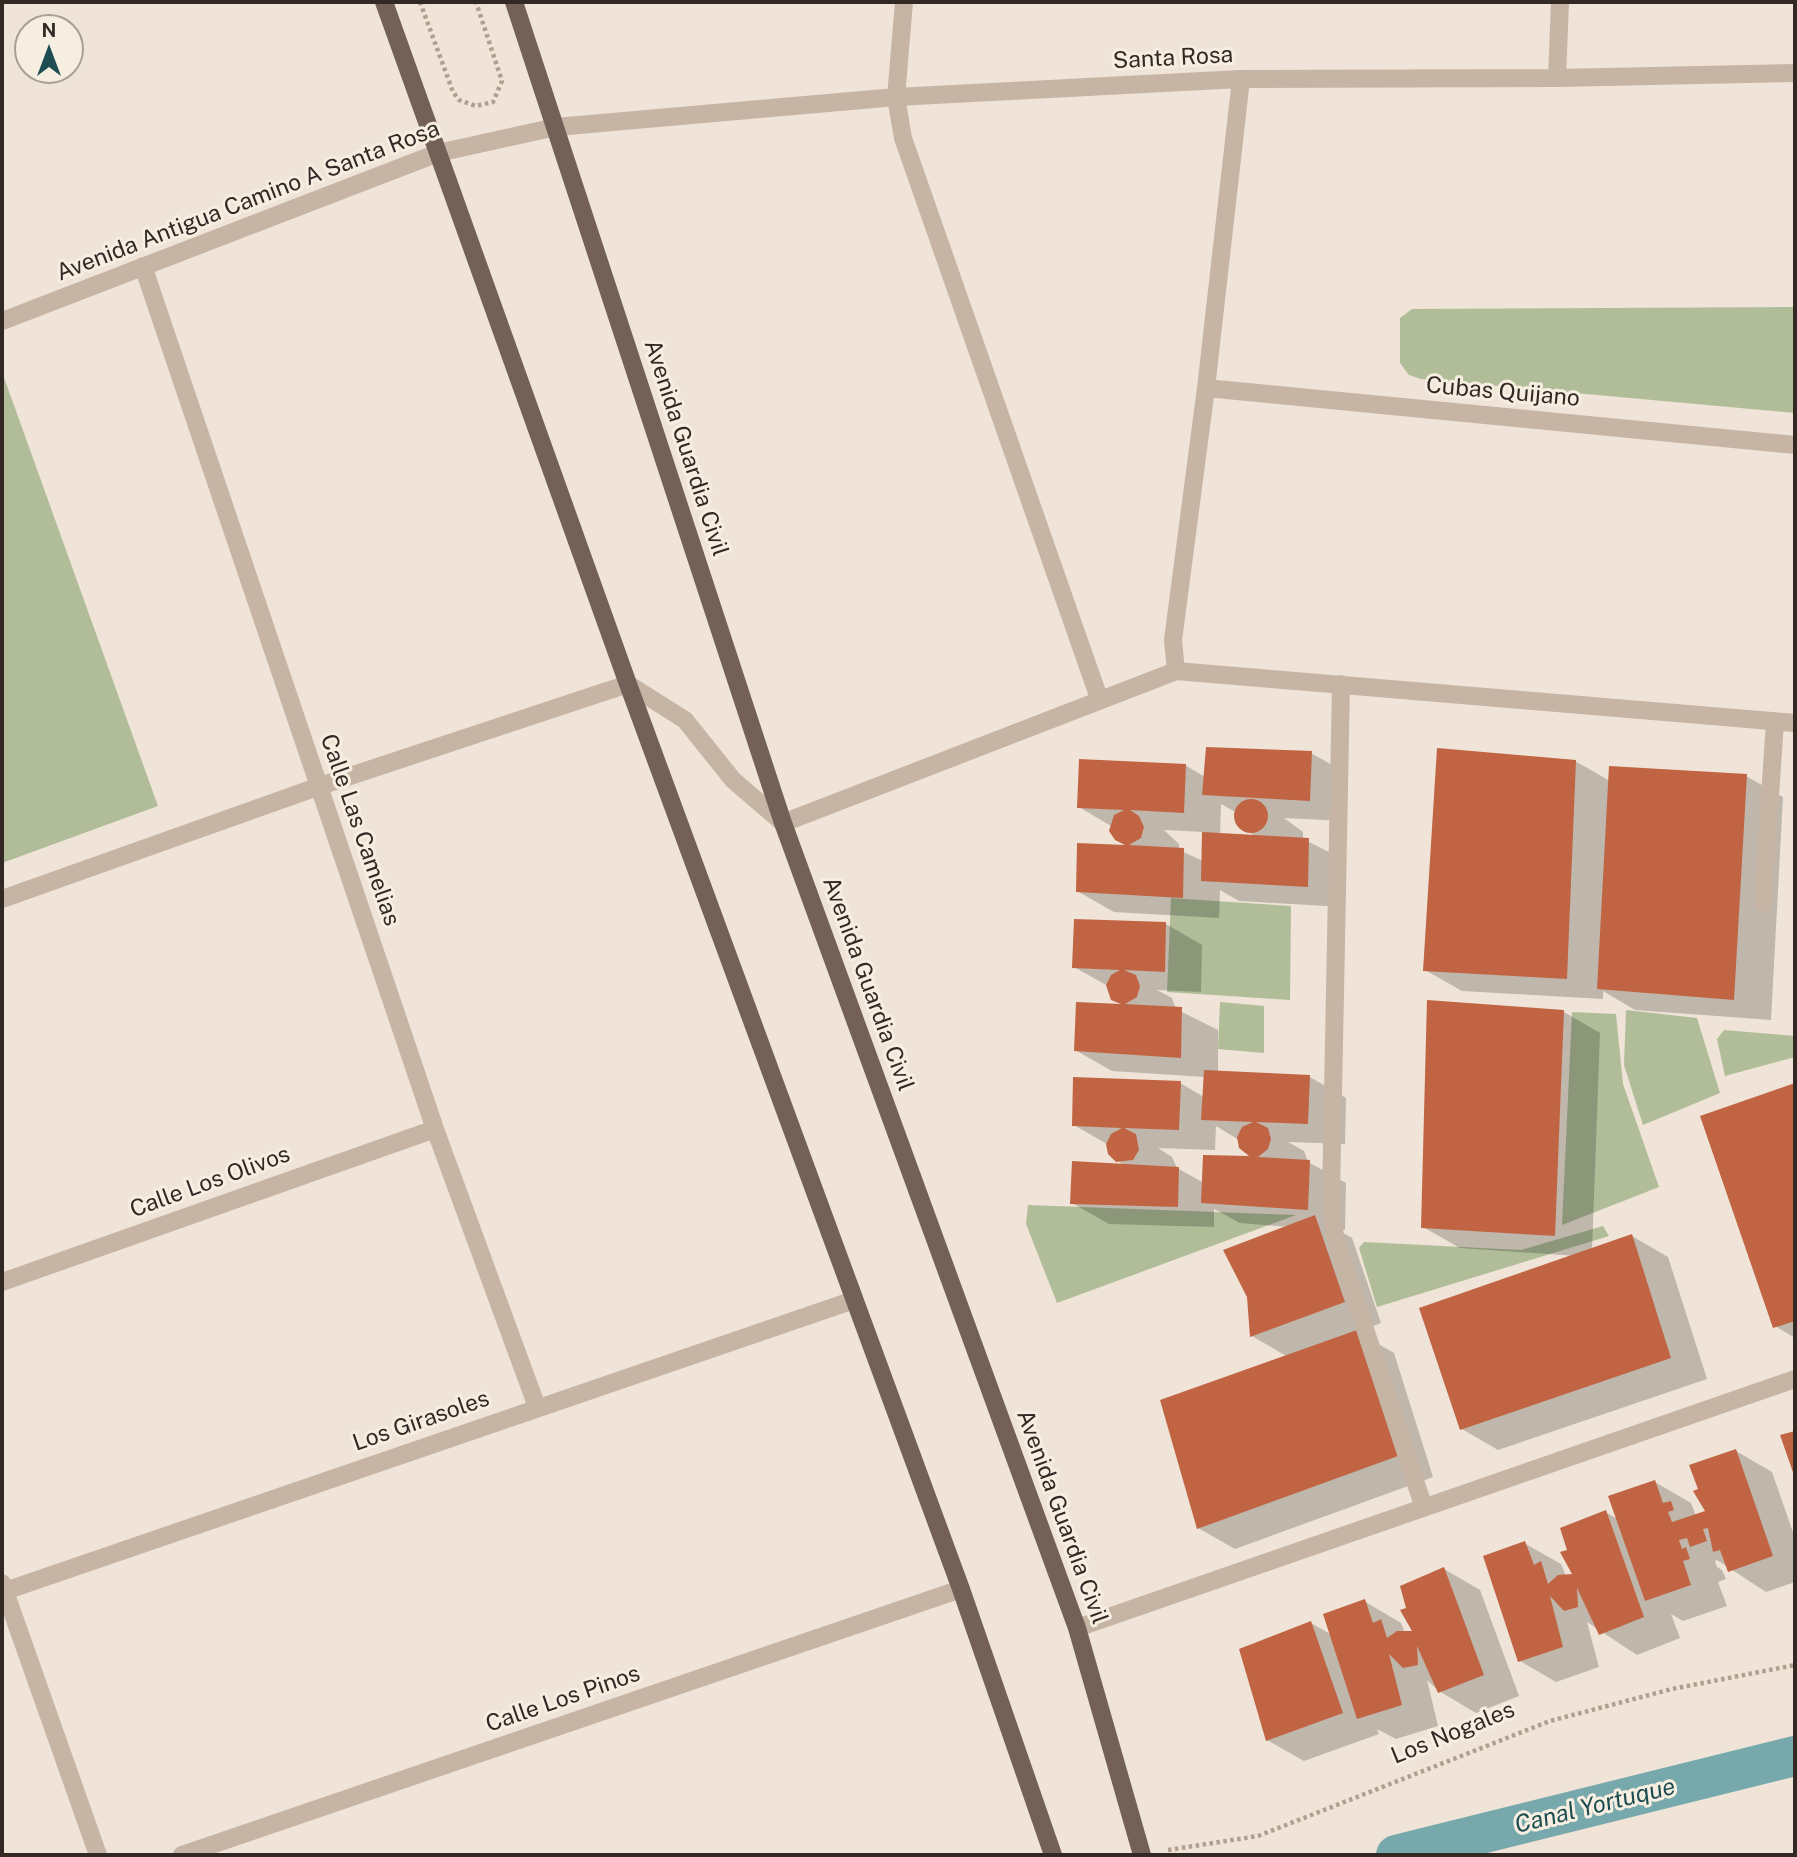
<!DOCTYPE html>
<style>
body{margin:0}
#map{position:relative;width:1797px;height:1857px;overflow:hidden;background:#efe4d7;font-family:"Public Sans",sans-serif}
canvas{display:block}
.frame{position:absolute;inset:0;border:4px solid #322925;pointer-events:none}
.north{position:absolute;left:14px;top:14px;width:70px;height:70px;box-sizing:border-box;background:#f7eee2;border:2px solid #a89f96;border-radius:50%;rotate:0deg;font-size:19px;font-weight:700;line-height:28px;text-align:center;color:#322925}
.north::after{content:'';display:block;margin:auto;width:24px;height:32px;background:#1d4d51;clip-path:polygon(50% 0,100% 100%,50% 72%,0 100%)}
</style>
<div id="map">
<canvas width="1797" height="1857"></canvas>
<div class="frame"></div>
<div class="north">N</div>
</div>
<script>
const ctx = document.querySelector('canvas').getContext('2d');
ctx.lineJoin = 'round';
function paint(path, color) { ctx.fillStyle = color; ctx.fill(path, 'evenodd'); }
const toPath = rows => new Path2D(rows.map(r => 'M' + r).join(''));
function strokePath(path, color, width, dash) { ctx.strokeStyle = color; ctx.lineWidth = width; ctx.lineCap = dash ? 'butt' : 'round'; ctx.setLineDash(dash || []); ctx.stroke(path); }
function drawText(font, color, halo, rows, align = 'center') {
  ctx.font = font + ' "Public Sans",sans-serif'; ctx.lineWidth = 6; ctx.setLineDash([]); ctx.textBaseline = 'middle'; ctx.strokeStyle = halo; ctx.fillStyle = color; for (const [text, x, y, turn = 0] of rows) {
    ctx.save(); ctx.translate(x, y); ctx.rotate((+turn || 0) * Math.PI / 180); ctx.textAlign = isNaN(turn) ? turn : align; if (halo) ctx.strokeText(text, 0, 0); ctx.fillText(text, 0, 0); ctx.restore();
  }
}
paint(toPath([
 [1795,307,1795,413,1421,379,1409,375,1400,363,1400,318,1412,309],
 [2,372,158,806,2,863],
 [1171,898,1291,906,1290,1000,1167,992],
 [1220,1002,1264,1006,1264,1053,1218,1049],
 [1626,1010,1697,1018,1720,1093,1643,1125,1624,1065],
 [1572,1012,1616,1014,1623,1084,1659,1187,1562,1225],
 [1724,1030,1795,1036,1795,1057,1725,1076,1717,1039],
 [1028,1205,1296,1215,1057,1303,1026,1224],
 [1603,1226,1609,1236,1377,1307,1359,1248,1364,1242,1521,1250]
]), '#b0bd98');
paint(toPath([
 [1311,753,1348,774,1346,821,1284,818,1303,832,1303,839,1345,860,1344,907,1239,901,1220,890,1219,918,1114,912,1077,891,1126,846,1113,835,1111,826,1079,807,1185,765,1205,777],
 [1221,804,1237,813,1237,824,1255,836,1220,835],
 [1164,830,1204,832,1203,861,1179,850,1179,844],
 [1575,761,1610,781,1746,776,1783,797,1771,1020,1635,1010,1603,991,1603,999,1462,991,1425,970],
 [1166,924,1202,945,1201,992,1157,990,1172,998,1176,1009,1218,1030,1218,1073,1310,1077,1346,1098,1345,1144,1288,1142,1304,1151,1308,1162,1346,1183,1345,1230,1338,1230,1352,1238,1381,1323,1357,1332,1394,1353,1433,1477,1235,1549,1198,1528,1288,1357,1252,1336,1289,1227,1240,1223,1214,1209,1214,1227,1109,1224,1072,1203,1123,1165,1110,1153,1110,1146,1074,1125,1180,1083,1204,1097,1205,1077,1112,1071,1075,1050,1123,1006,1108,986,1074,967],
 [1216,1126,1239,1140,1253,1158,1204,1183,1177,1168,1172,1157,1158,1148,1215,1150],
 [1564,1012,1600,1033,1592,1250,1632,1236,1668,1257,1707,1379,1498,1450,1462,1429,1577,1256,1460,1248,1423,1227],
 [1795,1085,1795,1338,1775,1326,1702,1117],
 [1736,1451,1772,1472,1795,1538,1795,1582,1766,1592,1717,1560,1715,1561,1717,1567,1722,1570,1726,1579,1718,1582,1727,1606,1683,1621,1671,1614,1680,1638,1637,1655,1587,1622,1599,1667,1556,1682,1520,1661,1524,1543,1561,1564,1566,1576,1575,1575,1569,1552,1605,1512,1618,1519,1655,1482,1691,1503,1696,1516,1707,1512],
 [1444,1569,1480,1590,1519,1696,1476,1713,1439,1691,1427,1680,1438,1726,1396,1739,1377,1729,1379,1734,1304,1761,1267,1740,1311,1623,1332,1635,1364,1601,1401,1623,1405,1633,1415,1633,1408,1609]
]), '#0003');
strokePath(toPath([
 [1396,1855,1795,1756]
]), '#77a8ab', 40);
paint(toPath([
 [1206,747,1312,751,1310,801,1202,795],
 [1437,748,1576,760,1567,979,1423,971],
 [1079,759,1186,764,1184,813,1130,810,1139,816,1144,827,1141,838,1129,845,1184,848,1183,898,1076,892,1077,843,1125,845,1115,840,1109,831,1114,815,1124,810,1077,808],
 [1609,766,1747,774,1734,1000,1597,989],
 '1234 816a17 17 0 1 1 34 0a17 17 0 1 1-34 0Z',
 [1202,832,1309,838,1308,887,1201,881],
 [1074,919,1166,922,1165,972,1124,970,1136,975,1140,986,1137,997,1125,1004,1182,1007,1181,1058,1074,1051,1076,1002,1121,1004,1111,1000,1106,985,1111,975,1120,970,1072,968],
 [1427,1000,1564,1010,1555,1236,1421,1228],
 [1204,1070,1310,1075,1308,1124,1256,1122,1268,1128,1271,1139,1268,1149,1258,1157,1310,1160,1308,1210,1201,1203,1203,1155,1249,1156,1239,1148,1237,1137,1242,1127,1253,1122,1201,1120],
 [1073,1077,1181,1081,1179,1130,1124,1128,1136,1134,1139,1150,1133,1160,1116,1162,1108,1154,1106,1144,1111,1134,1122,1128,1072,1126],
 [1795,1083,1795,1321,1773,1328,1700,1116],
 [1072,1161,1179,1167,1178,1207,1070,1204],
 [1315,1215,1345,1302,1250,1337,1247,1297,1223,1250],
 [1632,1234,1671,1358,1460,1430,1419,1308],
 [1357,1330,1398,1456,1197,1529,1160,1400],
 [1795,1431,1795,1478,1780,1435],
 [1736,1449,1773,1556,1728,1572,1720,1550,1713,1552,1708,1528,1703,1529,1707,1541,1690,1547,1687,1538,1679,1540,1682,1549,1686,1547,1690,1559,1683,1561,1691,1585,1645,1601,1608,1496,1655,1480,1663,1503,1671,1501,1674,1510,1668,1512,1672,1522,1705,1511,1693,1491,1698,1489,1689,1465],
 [1606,1510,1644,1617,1599,1635,1577,1588,1578,1607,1564,1611,1550,1596,1563,1647,1518,1662,1483,1556,1525,1541,1534,1565,1541,1561,1548,1584,1558,1575,1572,1574,1560,1552,1567,1550,1560,1528],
 [1444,1567,1484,1675,1438,1693,1417,1646,1418,1665,1403,1668,1389,1654,1402,1705,1357,1719,1323,1614,1365,1599,1373,1623,1381,1619,1387,1638,1397,1631,1412,1631,1400,1610,1406,1608,1400,1586],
 [1311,1621,1343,1713,1266,1741,1239,1649]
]), '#c06443');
strokePath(toPath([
 [420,2,453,92,459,100,476,106,493,102,502,81,476,2],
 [1168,1850,1258,1836,1550,1721,1672,1689,1795,1665]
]), '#b29e8e', 4.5, [3.5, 3.5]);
strokePath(toPath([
 [904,2,896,97,903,138,1099,698],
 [1557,78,1560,2],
 [143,266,435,1129,537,1407],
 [2,321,438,153,556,127,896,97,1241,79,1557,78,1795,73],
 [1206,388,1795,445],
 [1176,671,1173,640,1206,388,1241,79],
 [1341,684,1331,1197,1335,1238,1424,1508],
 [2,899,320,786,628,684,685,720,733,780,783,823,1176,671,1795,723],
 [1763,903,1775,721],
 [2,1282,435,1129],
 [2,1583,98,1855],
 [5,1591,854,1300],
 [1077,1628,1795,1379],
 [182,1855,961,1589]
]), '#c6b4a4', 18);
strokePath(toPath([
 [384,2,628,684,961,1589,1053,1855],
 [514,2,783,823,1077,1628,1142,1855]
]), '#736157', 18);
drawText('23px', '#322925', '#f7eee2', [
 ["Santa Rosa",1173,58,-3],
 ["Avenida Antigua Camino A Santa Rosa",248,201,-21],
 ["Cubas Quijano",1503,392,5],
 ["Avenida Guardia Civil",686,448,72],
 ["Calle Las Camelias",360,830,71],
 ["Avenida Guardia Civil",868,984,70],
 ["Calle Los Olivos",210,1182,-20],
 ["Los Girasoles",421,1421,-19],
 ["Avenida Guardia Civil",1062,1517,70],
 ["Calle Los Pinos",563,1699,-19],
 ["Los Nogales",1453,1733,-22]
]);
drawText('italic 24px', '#1d4d51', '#f7eee2', [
 ["Canal Yortuque",1595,1806,-14]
]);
</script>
